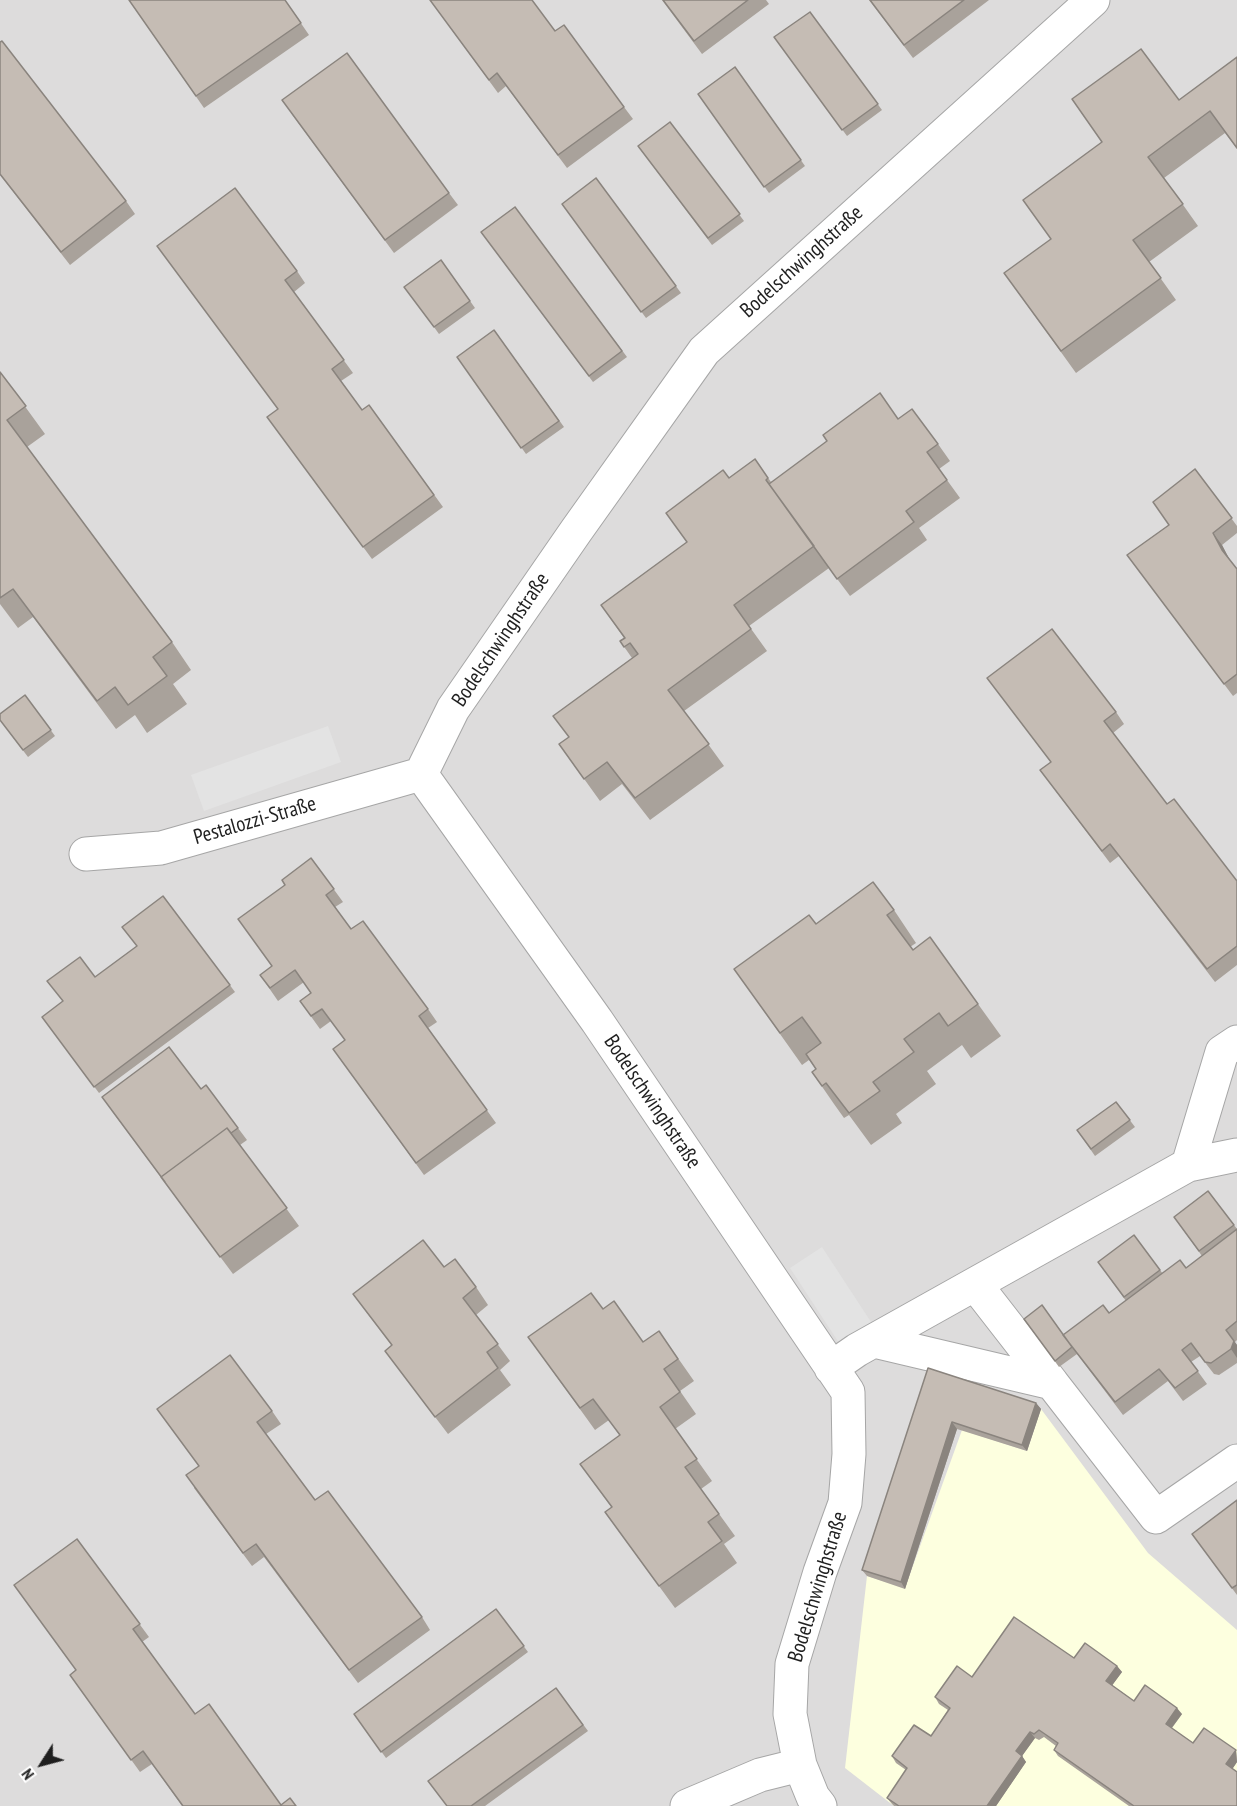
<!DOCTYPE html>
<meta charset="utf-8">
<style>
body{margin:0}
#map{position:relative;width:1237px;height:1806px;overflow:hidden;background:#f0ede5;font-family:"PT Sans Narrow",sans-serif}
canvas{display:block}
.north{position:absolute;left:12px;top:1734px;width:60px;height:60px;-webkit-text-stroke:4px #fff;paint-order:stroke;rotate:234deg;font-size:16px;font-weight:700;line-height:24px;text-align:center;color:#1f1f1f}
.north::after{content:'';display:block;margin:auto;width:21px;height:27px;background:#1f1f1f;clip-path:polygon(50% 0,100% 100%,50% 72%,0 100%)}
</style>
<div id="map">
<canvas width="1237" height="1806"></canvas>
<div class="north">N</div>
</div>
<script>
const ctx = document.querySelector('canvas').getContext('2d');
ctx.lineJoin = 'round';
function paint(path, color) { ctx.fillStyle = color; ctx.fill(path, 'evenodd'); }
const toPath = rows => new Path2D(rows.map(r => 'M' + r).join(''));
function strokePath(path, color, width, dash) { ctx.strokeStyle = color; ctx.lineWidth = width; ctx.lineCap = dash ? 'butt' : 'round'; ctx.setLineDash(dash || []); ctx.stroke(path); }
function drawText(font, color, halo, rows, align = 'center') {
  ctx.font = font + ' "PT Sans Narrow",sans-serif'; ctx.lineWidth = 6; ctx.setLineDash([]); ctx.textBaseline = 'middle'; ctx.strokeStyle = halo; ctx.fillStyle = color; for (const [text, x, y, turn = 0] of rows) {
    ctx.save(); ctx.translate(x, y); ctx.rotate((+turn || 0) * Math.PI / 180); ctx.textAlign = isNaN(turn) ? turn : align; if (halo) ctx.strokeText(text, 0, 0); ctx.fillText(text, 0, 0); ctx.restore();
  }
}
paint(toPath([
 [0,0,1237,0,1237,1806,0,1806]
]), '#dddcdc');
paint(toPath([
 [1041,1409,1148,1553,1237,1630,1237,1806,894,1806,845,1768,867,1576,905,1588,962,1430,1027,1451]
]), '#fdffdf');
paint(toPath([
 [328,726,341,762,204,811,191,775],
 [822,1247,873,1325,841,1346,790,1268]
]), '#e3e3e3');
const street = toPath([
 [86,854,161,848,421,774],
 [1188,1165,1222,1052,1237,1042],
 [975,1284,1052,1383],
 [874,1341,1052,1383,1156,1517,1237,1461],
 [831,1368,857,1350,1188,1165,1237,1155],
 [687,1806,760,1775,800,1765],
 [820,1806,813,1797,800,1765,790,1714,792,1664,820,1572,845,1503,849,1454,848,1392,597,1021,421,774,453,709,576,531,704,351,1093,0]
]);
strokePath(street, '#a6a6a6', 35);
strokePath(street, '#fff', 33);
paint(toPath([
 [129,0,285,0,309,35,204,108],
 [430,0,555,31,624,107,633,119,567,168,506,86,498,93],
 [662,0,766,0,769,4,702,54],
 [869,0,989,0,913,58],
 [810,12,882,110,847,136,774,37],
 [0,42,126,201,135,214,70,265,0,175],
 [1237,57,1237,149,1225,133,1164,178,1198,226,1149,262,1176,300,1076,373,1004,273,1051,239,1023,200,1102,142,1072,99,1179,100],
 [735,67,805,166,769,193,698,94],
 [291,113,449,193,458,205,394,253],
 [670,122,744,221,712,245,638,146],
 [596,178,681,293,646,318,562,204],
 [515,207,627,357,593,382,481,232],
 [166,258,297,271,305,283,294,292,353,373,341,381,362,410,369,405,443,507,372,559,276,429,278,409],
 [441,260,475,308,439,334,405,287],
 [494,330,564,427,526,454,457,357],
 [0,372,45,434,27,447,172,642,191,670,173,684,187,704,147,733,135,715,116,729,33,617,18,628,0,604],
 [898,419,938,444,950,461,939,469,960,498,919,528,927,540,850,596,829,568,749,626,767,651,684,711,724,766,650,820,622,784,600,801,559,744,569,737,553,716,632,658,620,641,624,638,601,605,687,542,666,513,729,478,755,459,771,482],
 [1195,469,1237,526,1237,533,1222,545,1229,559,1237,569,1237,693,1233,696,1127,555,1169,525],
 [987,678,1116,712,1124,724,1113,733,1167,804,1237,881,1237,965,1215,982,1119,856,1110,863,1040,770,1051,762],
 [25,695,55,736,28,757,0,720],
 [311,858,343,902,335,907,351,929,428,1009,437,1022,428,1028,496,1123,424,1175,333,1049,345,1040,331,1021,320,1029,300,1001,311,993,304,982,278,1001,260,975,272,966,285,885],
 [163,896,235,992,99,1093,42,1017,137,946],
 [894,910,916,943,910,947,913,950,978,1004,1001,1036,971,1058,962,1045,927,1071,936,1084,896,1114,902,1123,871,1145,849,1115,844,1118,834,1104,812,1072,816,1069,809,1060,802,1065,734,969,816,924],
 [201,1089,238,1128,247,1140,240,1145,299,1226,233,1274,111,1110],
 [1116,1102,1135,1127,1095,1156,1077,1130],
 [1208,1191,1237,1229,1237,1340,1235,1342,1237,1345,1237,1363,1219,1375,1214,1374,1200,1356,1191,1362,1207,1384,1183,1401,1168,1381,1123,1415,1074,1350,1077,1354,1059,1367,1024,1319,1068,1341,1126,1301,1098,1262,1134,1235,1163,1274,1186,1268,1202,1256,1174,1217],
 [444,1267,476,1287,488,1305,476,1315,510,1361,500,1370,511,1385,448,1434,385,1351,392,1346,353,1294],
 [603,1309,643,1342,659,1331,694,1381,680,1391,696,1414,675,1429,712,1481,701,1489,735,1536,724,1544,737,1563,675,1608,605,1512,612,1508,580,1464,620,1436,609,1420,595,1430,528,1337],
 [928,1368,1036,1403,1041,1409,1027,1451,957,1429,905,1589,867,1576,862,1570],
 [272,1411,281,1424,266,1434,315,1500,422,1617,430,1630,358,1683,264,1557,252,1566,194,1488,198,1466],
 [1237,1500,1237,1595,1192,1534],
 [77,1539,149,1637,142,1642,195,1714,281,1805,296,1806,182,1806,152,1764,140,1772,70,1675,76,1670],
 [496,1609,528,1652,386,1758,354,1714],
 [1074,1658,1117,1666,1122,1672,1112,1685,1134,1701,1182,1714,1172,1728,1193,1743,1236,1750,1237,1762,1232,1769,1237,1806,1129,1806,1058,1756,1054,1750,1056,1746,1044,1737,1039,1740,1035,1738,1022,1756,1026,1762,996,1806,894,1806,892,1804,887,1798,906,1770,896,1763,892,1756,931,1736,948,1710,939,1704,935,1697,972,1677],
 [556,1688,588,1731,485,1806,447,1806]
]), '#a9a29b');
paint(toPath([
 [1213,533,1222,545,1231,562,1222,550],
 [1234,1341,1237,1345,1237,1358,1231,1349],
 [1036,1403,1041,1409,1027,1451,1022,1445],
 [952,1422,957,1429,905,1589,901,1582],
 [1117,1666,1122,1672,1111,1687,1106,1681],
 [1177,1708,1182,1714,1170,1730,1166,1724],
 [1030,1732,1035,1738,1022,1756,1026,1762,996,1806,987,1806,1016,1751],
 [1236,1750,1237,1762,1231,1771,1226,1764]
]), '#8a847e');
const building = toPath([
 [129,0,285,0,301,23,196,96,129,0],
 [430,0,532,0,555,31,564,25,624,107,558,155,497,73,489,80,430,0],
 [663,0,748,0,694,41,663,0],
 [870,0,964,0,904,45,870,0],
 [810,12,878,104,842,130,774,37,810,12],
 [2,41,126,201,61,252,0,174,0,42,2,41],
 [1141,49,1179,100,1237,57,1237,148,1210,111,1148,157,1183,204,1133,240,1161,278,1061,351,1004,273,1051,239,1023,200,1102,142,1072,99,1141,49],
 [347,53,449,193,385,240,282,100,347,53],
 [735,67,801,160,764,187,698,94,735,67],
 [670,122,740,214,708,238,638,146,670,122],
 [596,178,676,286,641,312,562,204,596,178],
 [235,188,297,271,285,280,344,360,332,369,362,410,369,405,434,495,363,547,267,417,278,409,157,246,235,188],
 [515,207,622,351,589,376,481,232,515,207],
 [441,260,470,301,434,327,404,287,441,260],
 [494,330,559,421,521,448,457,357,494,330],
 [0,372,26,406,7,420,172,642,153,657,167,676,128,705,115,687,97,701,13,589,0,598,0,372],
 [880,393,898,419,912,409,938,444,927,452,947,480,906,511,914,522,837,579,769,484,827,441,823,435,880,393],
 [755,459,768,478,766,480,814,546,734,605,751,629,668,690,709,744,635,798,607,762,584,779,559,744,569,737,553,716,638,654,630,643,624,647,620,641,625,638,601,605,687,542,666,513,723,470,729,478,755,459],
 [1195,469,1232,518,1213,533,1222,550,1237,569,1237,674,1224,684,1127,555,1169,525,1153,502,1195,469],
 [1052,629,1116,712,1104,721,1167,804,1174,799,1237,881,1237,946,1207,969,1110,844,1102,851,1040,770,1051,762,987,678,1052,629],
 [25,695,51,730,23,750,0,720,0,714,25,695],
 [311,858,334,889,326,895,351,929,363,921,428,1009,419,1016,487,1110,416,1163,333,1049,345,1040,322,1009,311,1016,300,1001,311,993,295,970,270,988,260,975,272,966,238,919,285,885,282,880,311,858],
 [873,882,894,910,887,915,913,950,930,937,978,1004,948,1026,939,1013,904,1039,914,1052,873,1082,880,1091,849,1113,826,1083,822,1086,812,1072,816,1069,806,1054,821,1043,802,1017,780,1033,734,969,809,915,816,924,873,882],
 [163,896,230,985,94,1087,42,1017,63,1001,47,981,80,957,95,977,137,946,122,927,163,896],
 [169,1047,201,1089,206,1085,238,1128,231,1133,227,1128,161,1177,165,1182,102,1097,169,1047],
 [1116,1102,1130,1120,1091,1149,1077,1130,1116,1102],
 [227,1128,287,1208,220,1257,161,1177,227,1128],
 [1208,1191,1234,1225,1199,1251,1174,1217,1208,1191],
 [1237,1229,1237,1321,1226,1330,1234,1341,1231,1349,1211,1363,1205,1362,1191,1343,1182,1350,1198,1371,1175,1388,1159,1369,1115,1402,1063,1335,1103,1305,1109,1313,1180,1260,1186,1268,1237,1229],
 [1134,1235,1160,1270,1124,1297,1098,1262,1134,1235],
 [423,1240,444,1267,455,1259,476,1287,463,1298,498,1344,487,1352,498,1368,435,1417,385,1351,392,1345,353,1294,423,1240],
 [591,1293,603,1309,614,1301,643,1342,659,1331,678,1359,664,1369,680,1392,660,1407,697,1459,685,1467,719,1514,708,1522,722,1541,659,1586,605,1512,612,1507,580,1464,620,1435,593,1399,580,1408,528,1337,591,1293],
 [1042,1305,1072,1347,1055,1361,1024,1319,1042,1305],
 [230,1355,272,1411,257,1422,315,1500,328,1491,422,1617,349,1670,256,1544,243,1553,186,1475,199,1466,157,1409,230,1355],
 [928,1368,1036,1403,1022,1445,952,1422,901,1582,862,1570,928,1368],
 [1237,1500,1237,1585,1232,1588,1192,1534,1237,1500],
 [77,1539,140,1624,133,1629,195,1714,209,1704,281,1805,290,1798,296,1806,183,1806,143,1751,131,1760,70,1675,76,1670,14,1585,77,1539],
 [496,1609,524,1646,381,1752,354,1714,496,1609],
 [1014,1617,1074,1658,1085,1643,1117,1666,1106,1681,1134,1701,1145,1685,1177,1708,1166,1724,1193,1743,1204,1728,1236,1750,1226,1764,1237,1772,1237,1806,1134,1806,1054,1750,1058,1743,1039,1730,1034,1734,1030,1732,1016,1751,1022,1756,987,1806,899,1806,887,1798,907,1768,892,1756,914,1725,931,1736,950,1708,935,1697,957,1666,972,1677,1014,1617],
 [556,1688,583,1725,471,1806,447,1806,428,1781,556,1688]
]);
paint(building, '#c5bcb4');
strokePath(building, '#8a847e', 1.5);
drawText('21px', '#1f1f1f', '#fff', [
 ["Bodelschwinghstraße",802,262,-42],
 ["Bodelschwinghstraße",501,640,-56],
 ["Pestalozzi-Straße",255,821,-16],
 ["Bodelschwinghstraße",652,1102,56],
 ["Bodelschwinghstraße",818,1587,-73]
]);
</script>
